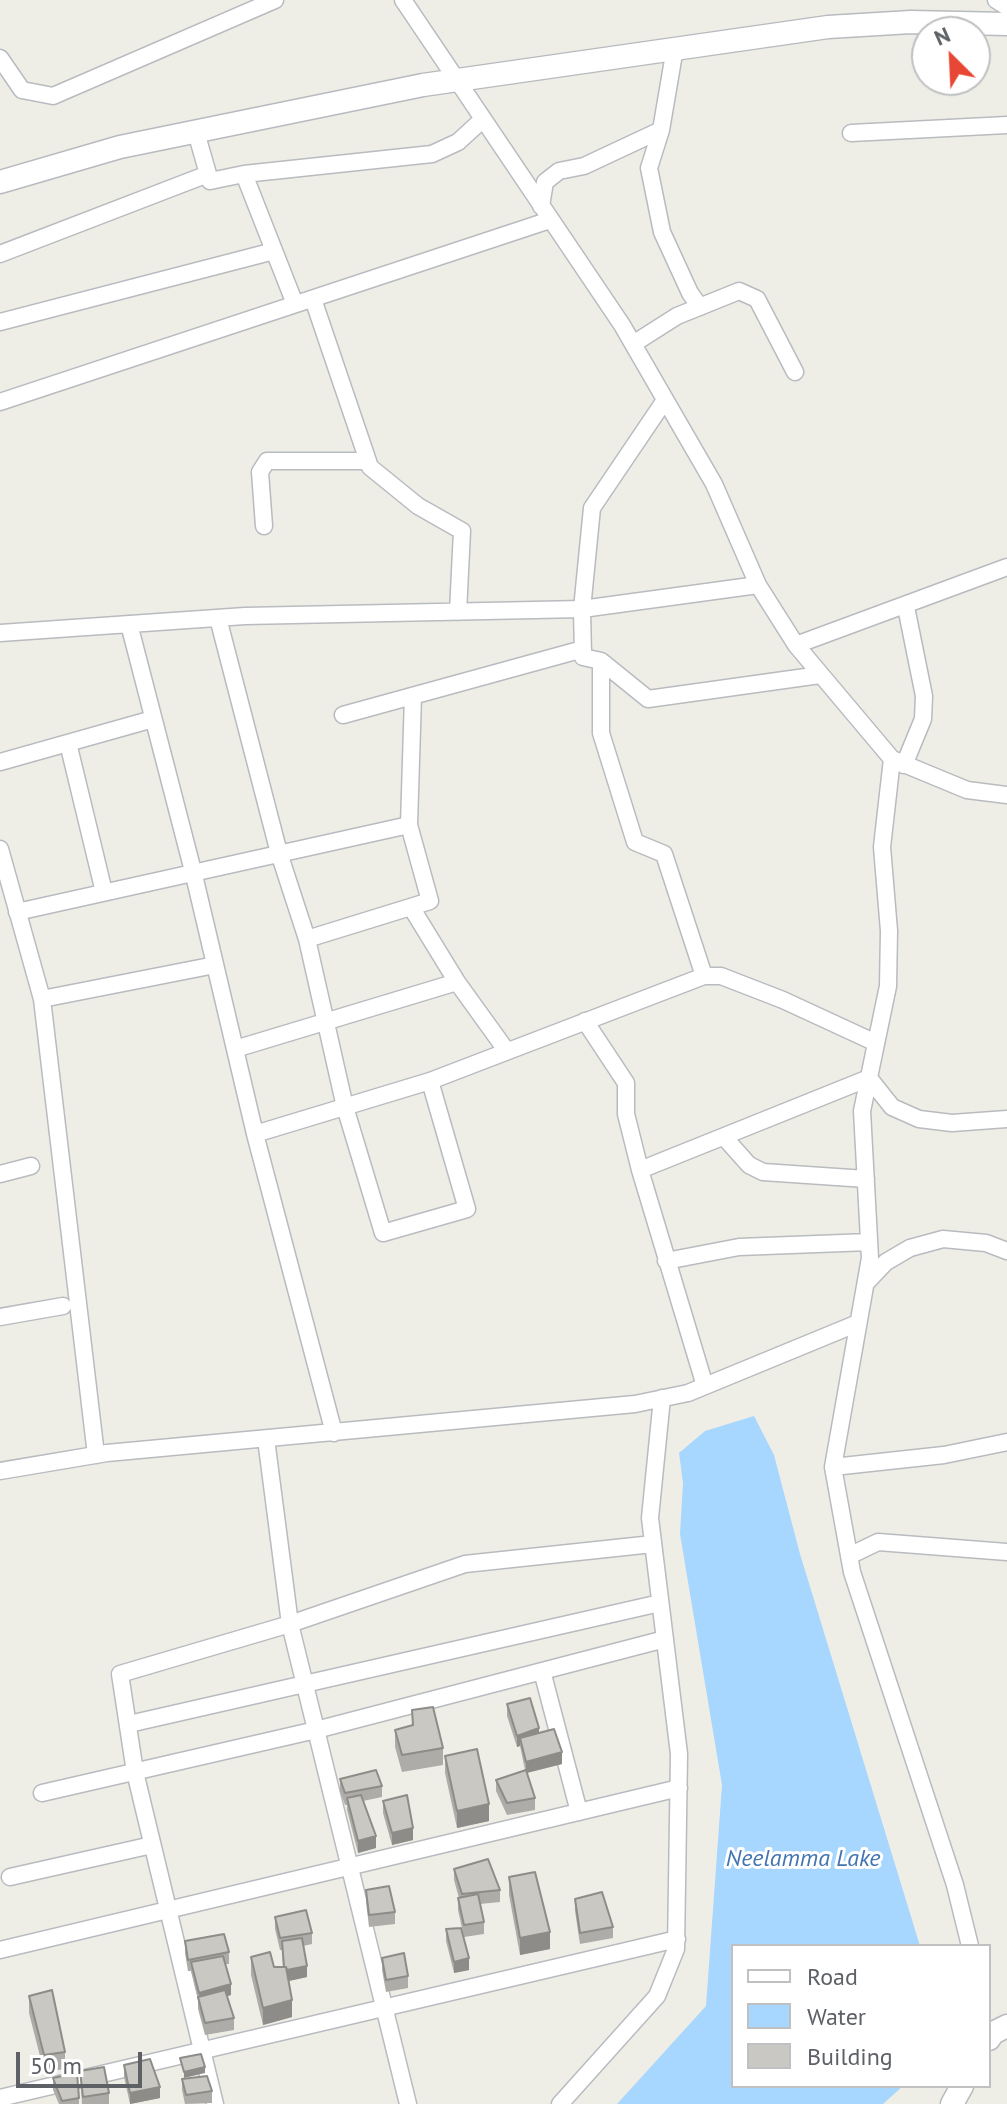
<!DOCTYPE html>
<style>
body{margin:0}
#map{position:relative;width:1007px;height:2104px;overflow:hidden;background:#efeee6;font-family:"PT Sans",sans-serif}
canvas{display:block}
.legend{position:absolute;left:731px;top:1944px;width:260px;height:144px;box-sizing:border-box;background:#fff;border:2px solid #bec0c2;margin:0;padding:10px 14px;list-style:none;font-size:24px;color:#5d6166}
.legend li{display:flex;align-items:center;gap:16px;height:40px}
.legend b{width:40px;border:2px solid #bec0c2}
.north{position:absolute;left:911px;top:16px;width:80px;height:80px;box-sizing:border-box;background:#fff;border:2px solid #bec0c2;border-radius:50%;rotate:336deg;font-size:22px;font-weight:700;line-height:32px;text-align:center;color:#5d6166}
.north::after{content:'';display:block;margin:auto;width:28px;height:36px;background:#e74734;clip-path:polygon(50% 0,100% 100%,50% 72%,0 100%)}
.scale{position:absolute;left:16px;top:2052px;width:126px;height:36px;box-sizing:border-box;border:4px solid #5d6166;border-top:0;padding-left:10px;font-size:24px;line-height:28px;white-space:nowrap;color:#5d6166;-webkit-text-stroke:6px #fff;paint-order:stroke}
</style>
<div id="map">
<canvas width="1007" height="2104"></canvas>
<ul class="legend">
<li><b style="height:10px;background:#fff"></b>Road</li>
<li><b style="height:22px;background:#a7d6fe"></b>Water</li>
<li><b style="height:22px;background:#cac8c3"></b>Building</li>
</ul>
<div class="north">N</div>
<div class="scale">50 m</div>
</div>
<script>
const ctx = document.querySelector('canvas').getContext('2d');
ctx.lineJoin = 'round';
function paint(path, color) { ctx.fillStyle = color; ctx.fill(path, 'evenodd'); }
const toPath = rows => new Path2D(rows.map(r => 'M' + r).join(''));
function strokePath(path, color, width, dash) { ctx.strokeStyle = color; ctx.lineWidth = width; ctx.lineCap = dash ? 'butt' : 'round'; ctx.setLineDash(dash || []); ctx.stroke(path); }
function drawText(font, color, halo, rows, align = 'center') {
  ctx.font = font + ' "PT Sans",sans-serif'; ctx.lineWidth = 6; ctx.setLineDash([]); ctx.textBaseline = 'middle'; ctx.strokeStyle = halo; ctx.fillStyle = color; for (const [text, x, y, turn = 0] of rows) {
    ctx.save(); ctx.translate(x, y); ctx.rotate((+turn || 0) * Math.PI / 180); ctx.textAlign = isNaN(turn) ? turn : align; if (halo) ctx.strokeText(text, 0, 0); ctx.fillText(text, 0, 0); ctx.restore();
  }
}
paint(toPath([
 [754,1416,774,1455,800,1554,920,1946,733,1946,733,2086,903,2086,883,2104,617,2104,706,2006,722,1785,680,1534,683,1483,679,1453,705,1431]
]), '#a7d6fe');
const street = toPath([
 [403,0,622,325,714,484,758,585,796,645,892,759,967,790,1007,795],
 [996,0,1007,7],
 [675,48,661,130,649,168,662,232,690,293,700,307],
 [0,58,22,90,53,96,275,0],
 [196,132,210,181,244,174,295,304],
 [851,133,1007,125],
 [244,174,432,154,458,142,482,120],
 [541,206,545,182,559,171,584,166,661,130],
 [0,254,208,174],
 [313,299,370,467,418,506,462,531,458,612],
 [0,322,274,251],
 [633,344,677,316,739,291,757,299,795,372],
 [665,400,592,508,582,609,583,657,601,661,601,733,635,842,664,854,704,976],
 [0,402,550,220],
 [264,526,260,472,267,461,368,461],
 [218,618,279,853,307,939,345,1107,383,1233,467,1209,430,1081],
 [129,624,193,871,255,1134,334,1433],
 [0,633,245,616,582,609,758,585],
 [796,645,1007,567],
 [601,661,648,699,820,675],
 [343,715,583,649],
 [68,743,104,892],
 [892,759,882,847,889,931,888,986,862,1111,870,1258,833,1467,852,1572,955,1885,970,1946],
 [0,762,153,719],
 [904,765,923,719,924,696,906,607],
 [409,825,413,696],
 [0,849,42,999,96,1455],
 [411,907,457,982,506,1050],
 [17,912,409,825,430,901,307,939],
 [42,999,215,965],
 [585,1021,626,1083,626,1114,640,1170,705,1386],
 [235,1049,457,982],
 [255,1134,430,1081,704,976,721,976,783,1000,876,1043],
 [724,1137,749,1165,763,1172,866,1179],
 [640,1170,869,1078,892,1107,919,1119,952,1123,1007,1119],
 [0,1174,31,1166],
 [666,1261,739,1247,869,1242],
 [866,1283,886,1262,910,1248,943,1239,986,1243,1007,1251],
 [0,1317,63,1306],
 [266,1439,290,1624,408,2104],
 [833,1467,944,1455,1007,1442],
 [0,1471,107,1453,635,1404,688,1393,858,1323],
 [849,1556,878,1542,1007,1552],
 [542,1671,579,1812],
 [129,1724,660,1603],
 [42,1793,316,1730,665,1639],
 [10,1877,152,1845],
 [0,1950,679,1788],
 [0,2098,677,1939],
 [215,2104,135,1772,120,1674,290,1624,465,1564,653,1544],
 [560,2104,657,1996,676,1949,679,1754,650,1518,662,1398]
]);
const secondary = toPath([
 [0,182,120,147,423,85,828,27,911,22,1007,24],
 [989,2039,993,2033,1007,2026],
 [952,2104,962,2086]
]);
strokePath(street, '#b8bbbf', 19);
strokePath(secondary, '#b7babf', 25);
strokePath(street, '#fff', 16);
strokePath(secondary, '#fff', 22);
paint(toPath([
 [507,1704,539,1732,562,1764,527,1773,535,1798,535,1810,507,1815,496,1791,496,1780,525,1770,520,1746,517,1747,507,1716],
 [412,1710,443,1748,443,1765,402,1772,395,1747,395,1730,412,1725],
 [445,1756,489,1821,457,1828,445,1773],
 [340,1779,382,1786,382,1797,363,1801,376,1848,358,1853,347,1810,347,1805,345,1805,340,1791],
 [383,1801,413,1840,392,1845,383,1813],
 [454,1869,500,1890,500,1902,480,1904,484,1922,484,1934,464,1937,458,1910,458,1898,459,1898,454,1880],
 [509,1877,550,1949,520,1955,509,1895],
 [366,1890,395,1912,395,1924,369,1927,366,1902],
 [575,1899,613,1927,613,1938,580,1944,575,1911],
 [275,1917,312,1933,312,1944,303,1946,307,1977,289,1981,292,2017,263,2025,251,1975,251,1957,274,1967,283,1967,282,1950,280,1950,275,1929],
 [446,1929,469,1970,454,1973,446,1941],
 [185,1941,229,1952,229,1964,225,1964,231,1995,227,1996,234,2018,234,2030,205,2035,198,2009,198,2000,191,1971,188,1971,185,1953],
 [382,1958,408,1976,408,1988,386,1992,382,1970],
 [29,1996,65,2052,65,2069,44,2072,29,2013],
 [124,2065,160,2098,130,2104,124,2077],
 [80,2071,109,2093,109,2104,82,2104],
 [53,2078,79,2098,79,2104,59,2104,53,2090],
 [182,2079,212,2091,212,2103,185,2104,182,2090]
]), '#aeaca8');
paint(toPath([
 [539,1728,539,1739,520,1738,520,1746,517,1747,517,1736],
 [562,1752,562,1764,526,1773,526,1762],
 [489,1804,489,1821,457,1828,457,1811],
 [413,1828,413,1840,392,1845,392,1833],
 [376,1836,376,1848,358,1853,358,1841],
 [550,1932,550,1949,520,1955,520,1938],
 [469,1958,469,1970,454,1973,454,1962],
 [307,1966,307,1977,284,1982,284,1971],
 [231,1984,231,1995,200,2004,199,1993],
 [292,2000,292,2017,263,2025,263,2008],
 [205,2067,205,2073,184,2078,184,2072],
 [160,2087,160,2098,130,2104,130,2093]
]), '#8d8c88');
const building = toPath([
 [530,1698,539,1728,517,1736,507,1704,530,1698],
 [433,1707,443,1748,402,1755,395,1730,413,1725,412,1710,433,1707],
 [554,1729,562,1752,526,1762,520,1738,554,1729],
 [477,1749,489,1804,457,1811,445,1756,477,1749],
 [376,1770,382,1786,345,1793,340,1779,376,1770],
 [526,1770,535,1798,507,1803,496,1780,526,1770],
 [361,1795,376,1836,358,1841,347,1798,361,1795],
 [407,1795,413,1828,392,1833,383,1801,407,1795],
 [488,1859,500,1890,462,1894,454,1869,488,1859],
 [535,1872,550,1932,520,1938,509,1877,535,1872],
 [389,1886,395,1912,369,1915,366,1890,389,1886],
 [602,1892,613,1927,580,1933,575,1899,602,1892],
 [478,1894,484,1922,464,1925,458,1898,478,1894],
 [306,1910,312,1933,280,1938,275,1917,306,1910],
 [461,1928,469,1958,454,1962,446,1929,461,1928],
 [224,1934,229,1952,188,1960,185,1941,224,1934],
 [302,1938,307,1966,287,1970,286,1967,284,1967,282,1941,302,1938],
 [270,1952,274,1967,286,1967,292,2000,263,2008,251,1957,270,1952],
 [404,1953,408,1976,386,1980,382,1958,404,1953],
 [223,1956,231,1984,199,1993,191,1962,223,1956],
 [52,1990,65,2052,44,2055,29,1996,52,1990],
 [225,1990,234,2018,205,2023,198,1997,225,1990],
 [201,2054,205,2067,184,2072,180,2058,201,2054],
 [150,2059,160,2087,130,2093,124,2065,150,2059],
 [104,2067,109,2093,83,2097,80,2071,104,2067],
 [77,2073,79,2098,62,2101,53,2078,77,2073],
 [207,2076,212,2091,186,2095,182,2079,207,2076]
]);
paint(building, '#cac8c3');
strokePath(building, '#8d8c88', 2);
drawText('italic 24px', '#4375b0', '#fff', [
 ["Neelamma Lake",803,1859]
]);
</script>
